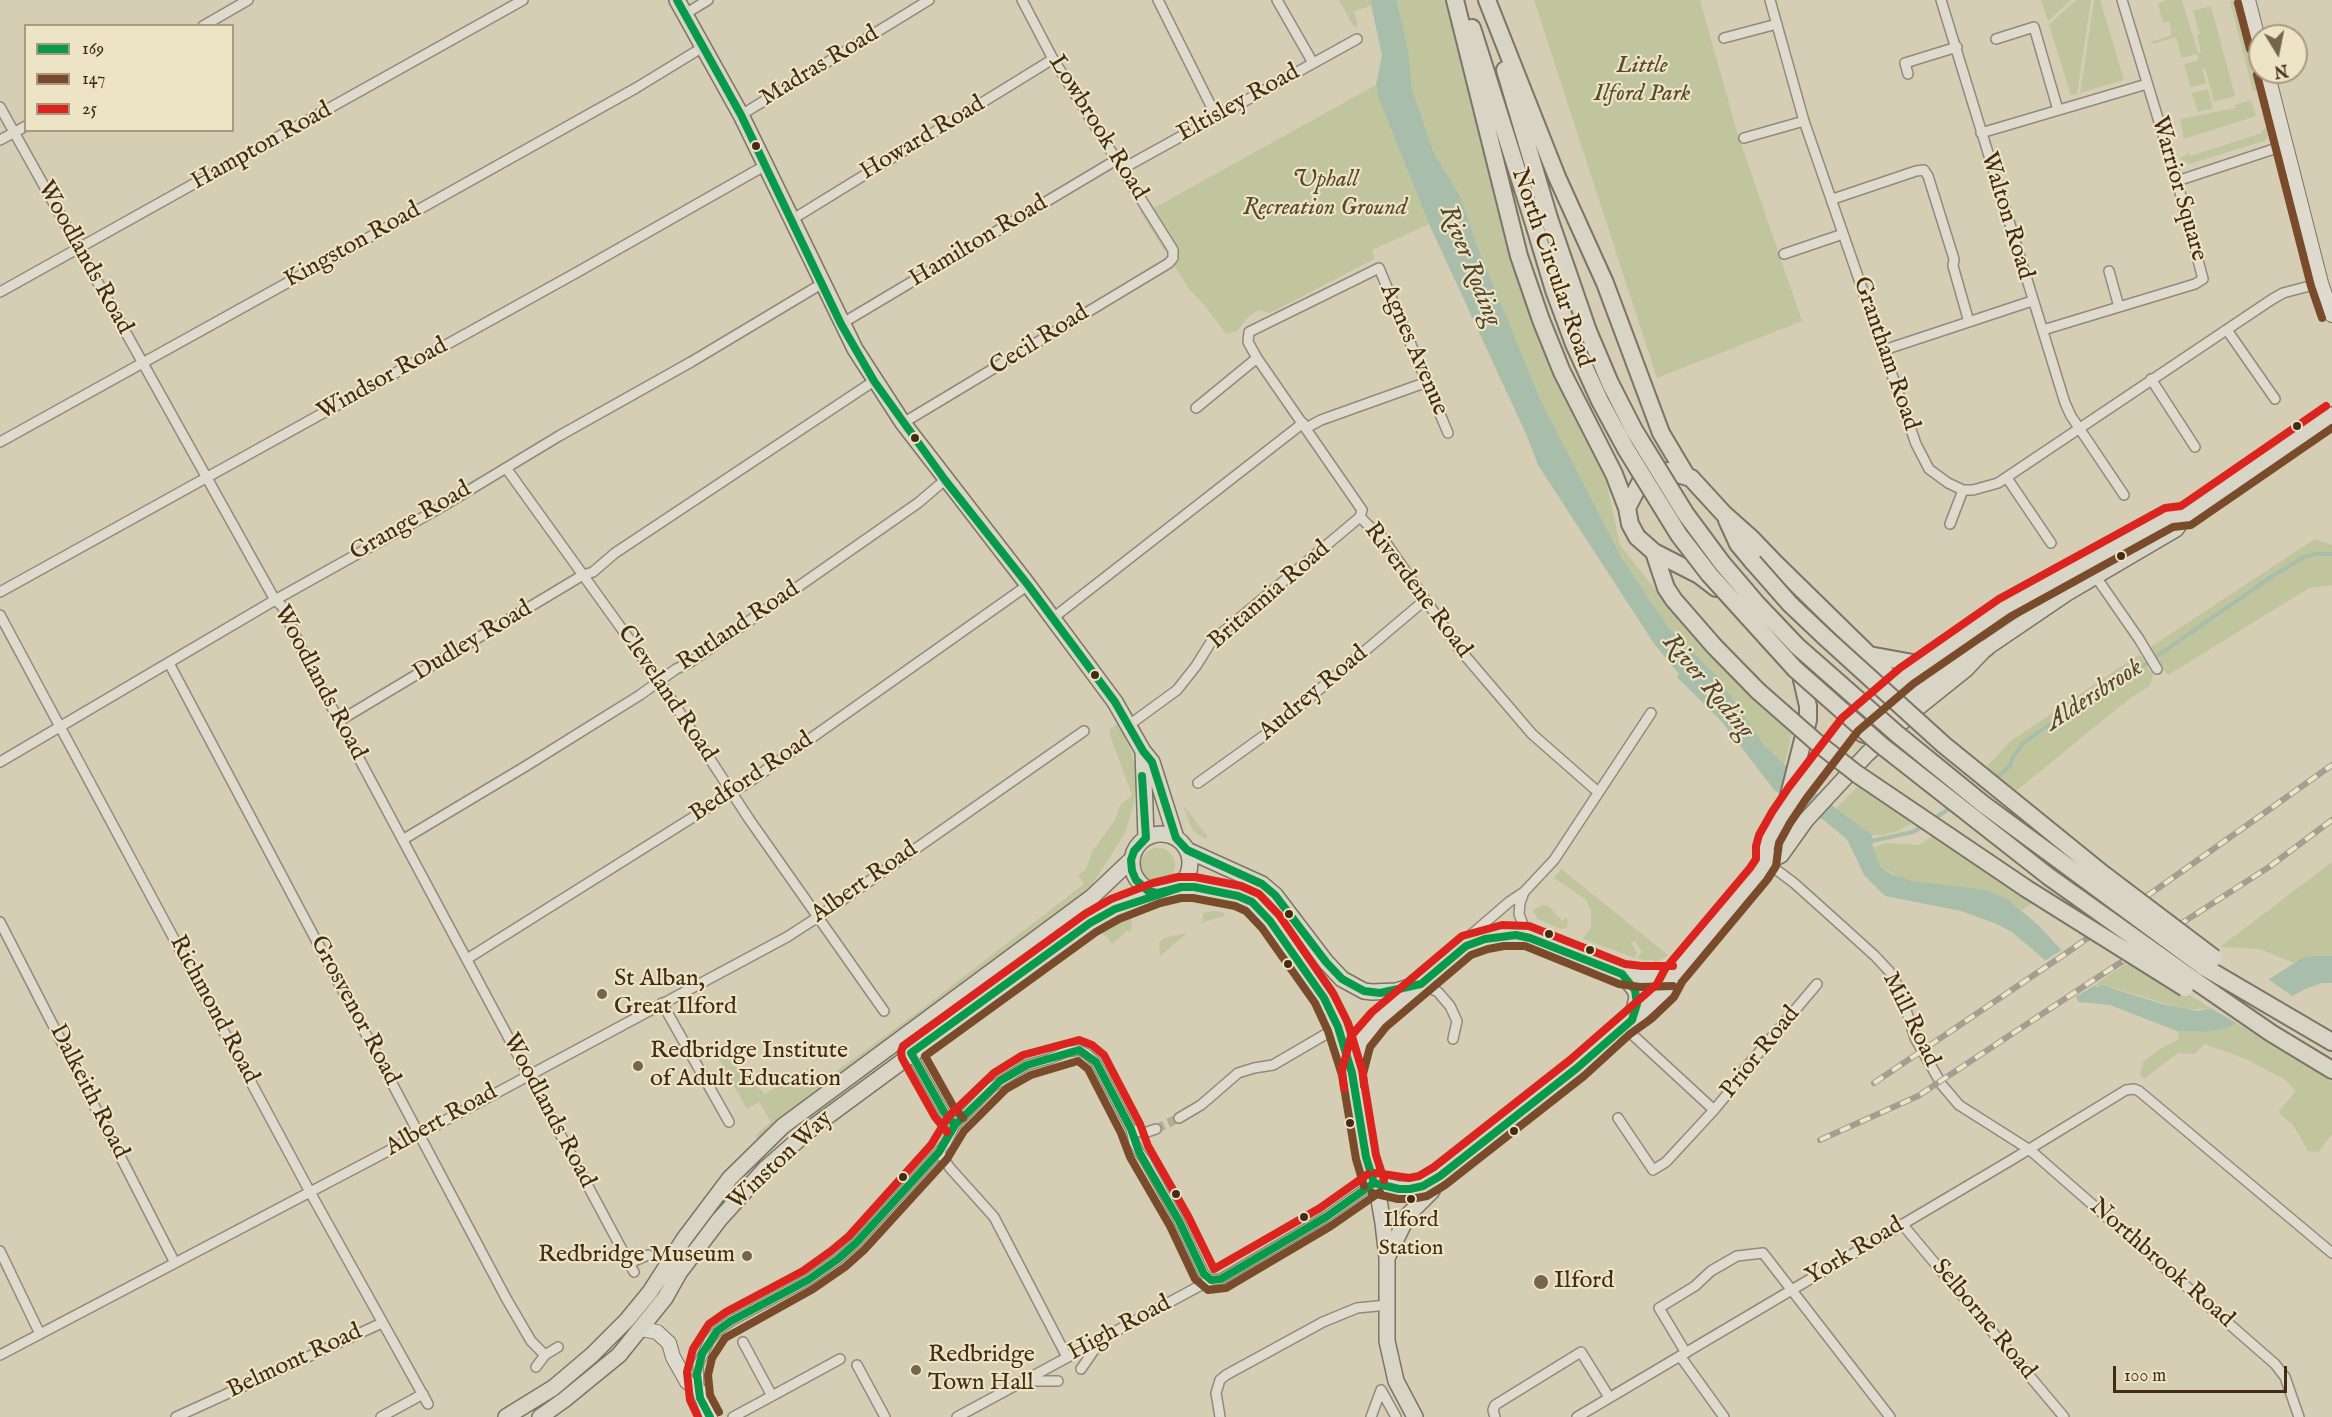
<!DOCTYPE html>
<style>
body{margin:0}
#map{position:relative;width:2332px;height:1417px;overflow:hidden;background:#d5cdb4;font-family:"IM FELL English",serif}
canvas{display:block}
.legend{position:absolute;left:24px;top:24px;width:210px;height:108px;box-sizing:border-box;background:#ede3c5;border:2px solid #a9997e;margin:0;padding:8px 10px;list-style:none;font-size:18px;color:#442b14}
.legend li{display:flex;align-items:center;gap:12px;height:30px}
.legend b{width:30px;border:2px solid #a9997e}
.north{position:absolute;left:2248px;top:24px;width:60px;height:60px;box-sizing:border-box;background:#ede3c5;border:2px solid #a9997e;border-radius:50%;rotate:170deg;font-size:16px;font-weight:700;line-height:24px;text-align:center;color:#442b14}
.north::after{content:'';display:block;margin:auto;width:21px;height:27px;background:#77644c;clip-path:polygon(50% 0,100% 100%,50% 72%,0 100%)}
.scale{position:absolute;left:2113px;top:1366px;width:174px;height:27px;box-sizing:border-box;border:3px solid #442b14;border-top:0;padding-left:8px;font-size:18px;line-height:21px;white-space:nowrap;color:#442b14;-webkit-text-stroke:4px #ede3c5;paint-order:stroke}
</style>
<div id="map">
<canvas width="2332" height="1417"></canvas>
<ul class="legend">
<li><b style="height:8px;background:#079a4b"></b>169</li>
<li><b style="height:8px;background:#7a4b2a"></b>147</li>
<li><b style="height:8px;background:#dc241f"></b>25</li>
</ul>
<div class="north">N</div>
<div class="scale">100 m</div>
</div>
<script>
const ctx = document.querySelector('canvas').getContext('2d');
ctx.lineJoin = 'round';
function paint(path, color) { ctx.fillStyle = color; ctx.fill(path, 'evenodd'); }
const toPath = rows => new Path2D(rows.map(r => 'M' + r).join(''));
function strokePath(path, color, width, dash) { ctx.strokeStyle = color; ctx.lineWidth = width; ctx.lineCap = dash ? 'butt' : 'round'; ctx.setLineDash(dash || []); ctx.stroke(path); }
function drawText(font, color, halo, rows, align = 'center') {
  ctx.font = font + ' "IM FELL English",serif'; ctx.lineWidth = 4.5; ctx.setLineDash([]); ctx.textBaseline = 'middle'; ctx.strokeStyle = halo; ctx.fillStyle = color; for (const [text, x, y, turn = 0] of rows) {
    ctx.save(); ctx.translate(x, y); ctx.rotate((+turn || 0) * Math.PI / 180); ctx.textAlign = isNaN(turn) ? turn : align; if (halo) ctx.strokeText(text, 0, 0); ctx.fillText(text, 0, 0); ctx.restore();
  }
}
paint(toPath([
 [1339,0,1370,0,1371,6,1354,11,1358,26,1354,27],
 [1398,0,1445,0,1479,129,1607,485,1620,545,1678,618,1738,683,1792,733,1784,765,1765,746,1716,675,1669,628,1621,557,1596,513,1539,398,1478,248,1460,196,1434,153,1412,89],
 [1534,0,1700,0,1737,132,1802,321,1657,378],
 [2041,0,2071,0,2048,21],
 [2076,0,2091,0,2077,94,2071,95,2049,25],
 [2094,0,2100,0,2124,80,2080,93],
 [2167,0,2182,0,2198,53,2201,52,2197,35,2200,34,2193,11,2211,6,2235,96,2214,102,2205,68,2202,69,2206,83,2191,87,2184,64,2199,60,2198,56,2197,54,2182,58,2176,37,2152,44,2151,42,2172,35,2169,21,2163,23,2158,4],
 [2237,0,2261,89,2253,91,2230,1],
 [1376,85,1378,97,1429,224,1372,250,1374,259,1270,313,1259,310,1249,316,1237,331,1226,334,1206,307,1189,289,1140,212,1151,204,1154,208],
 [2208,89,2213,108,2198,112,2192,93],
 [2251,100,2256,116,2184,139,2180,119,2235,108,2235,105],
 [2268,126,2271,126,2272,131,2264,141,2189,164,2179,158,2189,153,2190,156,2262,133,2262,131],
 [2315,539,2332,545,2332,585,2309,588,2168,675,2161,667,2149,648],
 [2138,655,2141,656,2153,676,2150,686,2129,699,2016,791,1986,767,2012,740],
 [1119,723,1131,751,1136,770,1134,803,1125,833,1090,888,1076,902,777,1122,758,1139,755,1136,771,1122,759,1102,747,1109,720,1061,715,1047,765,1094,808,1068,820,1083,915,1014,1084,884,1078,875,1086,869,1093,850,1115,820,1120,805,1132,795,1110,735,1110,729],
 [1859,785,1912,823,1898,831,1882,835,1872,835,1836,808],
 [1185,807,1207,836,1206,839,1195,832,1191,827,1184,808],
 [1933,836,2013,887,2035,901,2022,910,2009,900,1986,890,1924,884,1901,878,1880,866,1875,857,1873,848,1886,843,1919,845],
 '1141 865a17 17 0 1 1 34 0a17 17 0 1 1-34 0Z',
 [2332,862,2332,978,2260,949,2220,947],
 [1561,869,1668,955,1655,963,1653,959,1646,961,1637,958,1642,952,1635,941,1631,943,1637,953,1635,958,1583,939,1591,927,1591,910,1586,900,1554,878],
 [1543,905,1549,906,1562,921,1566,917,1568,923,1566,928,1562,929,1537,919,1533,910],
 [1215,911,1223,912,1224,916,1200,923,1203,920,1203,913],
 [1134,915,1132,918,1131,931,1129,932,1127,931,1112,944,1106,936,1101,933,1006,1002,1003,997,1076,942,1111,923],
 [1187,933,1160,956,1159,943,1163,938],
 [2136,963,2211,1008,2186,1010,2115,988,2095,985,2124,965],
 [2235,1022,2332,1081,2332,1134,2318,1152,2308,1151,2293,1125,2278,1112,2296,1091,2284,1079,2246,1059,2205,1044,2194,1054,2178,1053,2144,1079,2140,1074,2143,1062,2158,1050,2179,1039,2177,1031,2207,1032,2224,1029]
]), '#c0c59d');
paint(toPath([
 [1370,0,1397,0,1408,51,1412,89,1434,153,1460,196,1478,248,1540,399,1621,557,1669,628,1716,675,1765,746,1810,789,1872,835,1873,848,1880,866,1891,874,1912,881,1986,890,2009,900,2038,925,2096,987,2102,985,2162,1004,2197,1011,2211,1008,2255,988,2301,959,2313,956,2332,956,2332,983,2322,983,2305,989,2289,998,2224,1029,2207,1032,2177,1031,2110,1005,2079,1002,2053,967,2012,932,1997,924,1961,911,1885,896,1864,875,1848,841,1843,836,1825,821,1775,791,1721,721,1677,677,1679,674,1655,645,1538,465,1527,436,1429,224,1378,97,1376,85,1382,55]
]), '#a8beaa');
paint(toPath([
 [2063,949,2069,954,2095,985,2072,999,2050,969,2043,962],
 [2265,977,2295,998,2238,1024,2207,1006,2231,996]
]), '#d5cdb4');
strokePath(toPath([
 [1995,779,2010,766,2013,757,2023,743,2043,729,2098,697,2271,577,2304,557,2315,554,2332,554],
 [1932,820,1953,806],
 [1867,842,1913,832,1923,826]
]), '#a8beaa', 4);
strokePath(toPath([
 [1156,1129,1179,1118]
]), '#b8ad94', 9, [9, 4.5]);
const street = toPath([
 [1158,0,1216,116],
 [1277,0,1313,63],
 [1770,0,1804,121,1916,444,1929,469,1948,483,1963,490,1973,490,1998,483,2271,300,2283,293,2321,283],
 [1941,0,2065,403,2071,416,2124,495],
 [685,14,708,0],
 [203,26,248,0],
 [1724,38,1777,24],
 [1996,39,2034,27,2058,110],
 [1908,74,1905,63,1957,47],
 [0,107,275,600,282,606,301,648,339,721,634,1272],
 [741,115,929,0],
 [1981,133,2147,84],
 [1744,138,1804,121],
 [0,140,26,126],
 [1122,169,1357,39],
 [2177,181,2286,145],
 [1833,199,1916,171,1924,170,1928,176,1954,259,1953,266,1969,322],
 [793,219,1053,59],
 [1784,254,1843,234],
 [2109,271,2119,307],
 [0,292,523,0],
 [841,324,1116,160],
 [2043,330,2195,284,2203,279,2177,181,2122,0],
 [2227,330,2275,399],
 [1884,350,2032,301],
 [2151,379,2195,447],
 [1196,408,1257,358],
 [903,423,1169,263,1173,258,1173,250,1053,59,1022,0],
 [1306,428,1321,420,1427,382],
 [0,442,350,248,636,88,703,47],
 [506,468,660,682,749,819,884,1011],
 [2007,478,2051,543],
 [1360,517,1362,510,1257,358,1248,342,1249,332,1379,268,1448,433],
 [1360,517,1372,529,1377,530,1461,651,1532,734,1598,792],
 [1950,524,1963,490],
 [2087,564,2139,639,2157,669],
 [0,592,574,274,766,165],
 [0,615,310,1192,428,1404],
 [1053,618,1303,423],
 [169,663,506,1298,531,1341,545,1355,536,1367],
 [339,721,583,575,593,572,615,553,874,381],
 [1129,725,1177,690,1196,666,1211,642,1360,517],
 [0,762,275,600,438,509,559,436,691,362,823,283],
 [1198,783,1269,732,1425,600],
 [404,839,526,766,640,695,676,669,689,663,918,503,945,480],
 [1766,862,1794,883,1843,927,1875,956,1889,971,1899,988,1915,1038,1942,1085,1959,1105,2030,1150,2275,1364,2285,1377,2299,1417],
 [1524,892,1520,903,1519,914,1527,936],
 [0,922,175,1263],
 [1466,946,1472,934,1509,902,1524,892,1554,860,1651,713],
 [467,959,749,782,1028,585],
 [1421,984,1438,992,1450,1006,1457,1021,1453,1039],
 [662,1003,729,1122],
 [1623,1026,1714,1110,1738,1081,1745,1069,1817,984],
 [911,1053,944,1112,955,1125],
 [1179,1118,1201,1105,1238,1073,1254,1068,1273,1065,1338,1027],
 [1618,1118,1653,1170,1666,1162,1714,1110],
 [1131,1129,1144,1133,1156,1129],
 [939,1152,950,1168,994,1217,1067,1357],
 [1902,1224,2064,1417],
 [0,1251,40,1334],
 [630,1263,648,1255],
 [743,1342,772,1396,840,1359],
 [1686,1353,1659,1308,1695,1286,1711,1271,1737,1256,1763,1253,1890,1417],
 [0,1355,390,1150,787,937,818,917,1084,731],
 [545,1355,558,1347],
 [1680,1356,1724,1417],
 [857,1365,885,1417],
 [1081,1369,1101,1340],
 [1025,1381,1058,1381],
 [699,1390,698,1365,709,1341,717,1331,731,1321,808,1280,838,1259,856,1243,939,1152,946,1143,955,1125,992,1087,1027,1065,1049,1059,1066,1052,1079,1050,1087,1054,1096,1062,1131,1129,1134,1142,1139,1152,1145,1160,1179,1221,1204,1274,1211,1280],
 [1381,1390,1396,1417],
 [176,1417,382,1323],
 [381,1417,423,1394],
 [733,1417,772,1396],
 [957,1417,1205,1283,1211,1280,1221,1279,1326,1217,1374,1183],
 [1220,1417,1216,1393,1220,1380,1226,1375,1323,1322,1357,1308,1387,1305],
 [1371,1417,1381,1390],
 [1495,1417,1493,1410,1495,1405,1581,1352,1609,1397],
 [1577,1417,2013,1159,2126,1090,2134,1089,2139,1091,2332,1253]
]);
const secondary = toPath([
 [2248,0,2260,46],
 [2267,72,2321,283,2332,315],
 [641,1329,657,1332,669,1343,673,1357,687,1382,699,1390,710,1417]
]);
const primary = toPath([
 [677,0,741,115,855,349,903,423,1028,585,1115,702,1143,751,1152,762,1176,838],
 [1143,751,1146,838],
 '1132 863a29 29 0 1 1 58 0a29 29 0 1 1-58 0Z',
 [1187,850,1262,884,1275,895,1326,962,1342,979,1364,991,1372,992,1396,991,1416,985],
 [1766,862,1781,855,1806,820,1867,754,1915,710,1965,670,1986,648,2067,593,2176,529,2185,516,2332,415],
 [1180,887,1194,887,1238,896,1252,902,1270,921,1332,1012,1352,1073],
 [1622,974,1635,990,1637,997,1632,1020],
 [1374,1183,1399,1189,1410,1189,1423,1186,1440,1176],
 [1387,1258,1408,1215,1431,1192,1440,1176,1577,1068,1666,990,1673,976,1758,874,1766,862,1766,848,1769,839,1781,818,1797,793,1850,724,1907,676,2004,608,2170,517,2185,516],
 [506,1417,553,1388,592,1355,627,1320,650,1292,684,1239,730,1178,783,1126,1092,897,1131,860],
 [540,1417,564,1400,619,1355,665,1298,679,1273,719,1220,765,1169,813,1127,1090,923,1115,909,1157,893],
 [1415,1417,1396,1381,1387,1341,1387,1258,1383,1223,1379,1200,1366,1157,1352,1073,1360,1042,1379,1020,1466,946,1485,939,1503,935,1527,936,1622,974,1641,977,1673,976]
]);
const highway = toPath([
 [1455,0,1519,256,1541,320,1562,372,1614,474,1627,508,1630,524,1637,537,1654,552,1699,575,1716,588],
 [1487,0,1557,177,1605,283,1661,433,1686,475],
 [1472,28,1535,227],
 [1505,70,1549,218],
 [1627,508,1641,481,1653,474,1668,471,1691,478,1724,514,1751,538,1775,563,1869,655,1910,700,1915,710],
 [1727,520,1738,544,1753,562],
 [1654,552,1666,588,1674,600,1714,646,1758,691],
 [1869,655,1924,665],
 [1857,730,1864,734,1871,733,1925,684,1958,658,1986,648],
 [1785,811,1808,720,1808,706,1802,680],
 [2204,967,2332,1042],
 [2194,980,2271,1033,2332,1070]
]);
strokePath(street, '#928a79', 12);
strokePath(secondary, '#7c7465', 16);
strokePath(primary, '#7c7465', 18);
strokePath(highway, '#7c7465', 20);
strokePath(street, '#dedace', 9);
strokePath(secondary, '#dedace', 14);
strokePath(primary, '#d8d4c6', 15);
strokePath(highway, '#d8d4c6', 16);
const rail = toPath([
 [1874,1083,2068,952,2332,765],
 [1820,1140,1918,1096,2092,981,2269,867,2332,820]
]);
strokePath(rail, '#a49d92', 6);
strokePath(rail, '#ede3c5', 4, [11]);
const highwayBridge = toPath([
 [1549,218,1588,331,1610,383,1634,430,1685,513,1722,563,1757,604,1797,646,1897,734,1983,804,2204,967],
 [1535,227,1554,290,1574,344,1600,401,1626,449,1679,535,1709,574,1795,669,1881,745,2048,876,2194,980],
 [1753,562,1790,604,1827,639,1944,745,2103,874,2214,958],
 [1758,691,1815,741,1857,774,2027,889,2185,988]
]);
strokePath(highwayBridge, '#7c7465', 20, []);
strokePath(highwayBridge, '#d8d4c6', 16);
strokePath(toPath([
 [677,0,741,115,841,324,874,381,945,480,1028,585,1115,702,1143,751,1152,762,1176,838,1187,850,1262,884,1275,895,1326,962,1342,979,1364,991,1380,993,1421,984,1466,946,1485,939,1516,935,1530,938,1622,974,1635,990,1637,1004,1632,1020,1577,1068,1440,1176,1423,1186,1410,1189,1399,1189,1374,1183],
 [1142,776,1146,838,1134,851,1131,860,1132,871,1136,880,1148,891,1157,893,1180,887,1194,887,1238,896,1252,902,1270,921,1324,998,1338,1027,1352,1073,1366,1157,1374,1183],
 [955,1125,944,1112,911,1053,1090,923,1115,909,1179,888],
 [710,1417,700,1398,697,1374,702,1354,717,1331,731,1321,808,1280,838,1259,856,1243,939,1152,955,1125,1000,1081,1027,1065,1079,1050,1096,1062,1131,1129,1139,1152,1179,1221,1204,1274,1211,1280,1221,1279,1326,1217,1374,1183]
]), '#079a4b', 8);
strokePath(toPath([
 [2238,3,2250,49],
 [2257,75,2311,286,2322,318],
 [1364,1086,1363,1074,1370,1047,1386,1027,1471,955,1488,949,1504,946,1525,946,1619,984,1640,987,1673,986],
 [963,1118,953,1106,925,1056,1096,932,1119,919,1160,903,1181,898,1193,898,1235,906,1246,911,1262,928,1315,1003,1328,1031,1342,1075,1356,1159,1364,1186],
 [1372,1193,1398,1199,1411,1199,1427,1196,1445,1185,1584,1076,1630,1034,1651,1019,1674,997,1682,982,1767,880,1776,866,1779,843,1790,823,1806,799,1858,731,1913,684,2010,617,2173,527,2191,525,2332,428],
 [719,1412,710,1395,708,1375,712,1358,725,1338,813,1289,845,1267,864,1250,947,1159,964,1131,1006,1089,1031,1075,1078,1061,1088,1069,1121,1133,1130,1157,1170,1226,1195,1279,1208,1290,1226,1288,1331,1226,1380,1192]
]), '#7a4b2a', 8);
strokePath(toPath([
 [1344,1088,1342,1071,1351,1036,1372,1012,1462,936,1502,925,1529,926,1625,964,1642,966,1673,966],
 [947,1132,935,1117,902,1058,901,1052,903,1046,1085,914,1111,899,1153,883,1178,877,1195,877,1241,886,1259,894,1279,915,1333,993,1348,1023,1362,1070,1376,1155,1384,1180],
 [1376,1173,1409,1178,1419,1176,1434,1167,1570,1060,1657,984,1665,969,1750,868,1756,859,1756,846,1759,835,1772,812,1789,787,1842,718,1900,668,1999,599,2165,508,2181,506,2326,406],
 [698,1417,690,1400,687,1372,693,1349,709,1324,726,1312,803,1271,831,1251,849,1236,931,1145,948,1117,994,1073,1023,1055,1079,1040,1092,1045,1104,1055,1140,1124,1148,1146,1188,1216,1214,1269,1320,1208,1368,1174]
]), '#dc241f', 8);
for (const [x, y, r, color] of [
 [756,146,5,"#442b14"],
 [2297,426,5,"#442b14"],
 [915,438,5,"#442b14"],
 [2121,556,5,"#442b14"],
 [1095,675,5,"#442b14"],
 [1289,914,5,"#442b14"],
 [1549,934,5,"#442b14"],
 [1590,950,5,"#442b14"],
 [1288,964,5,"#442b14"],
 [602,994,6,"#77644c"],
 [638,1066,6,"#77644c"],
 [1350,1123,5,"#442b14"],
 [1514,1131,5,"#442b14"],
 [903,1177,5,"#442b14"],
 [1176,1194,5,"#442b14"],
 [1411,1199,5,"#442b14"],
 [1304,1217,5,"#442b14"],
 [747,1256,6,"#77644c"],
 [1541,1282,8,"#77644c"],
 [916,1370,6,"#77644c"]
]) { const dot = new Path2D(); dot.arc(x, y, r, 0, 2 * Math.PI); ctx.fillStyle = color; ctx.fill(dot); strokePath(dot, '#ede3c5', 2); }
drawText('22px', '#442b14', '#ede3c5', [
 ["Ilford",1411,1221],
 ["Station",1411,1249]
]);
drawText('24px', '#442b14', '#ede3c5', [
 ["Madras Road",820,67,-31],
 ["Eltisley Road",1239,104,-29],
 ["Lowbrook Road",1097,128,58],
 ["Howard Road",923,139,-31],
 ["Hampton Road",262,147,-29],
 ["Warrior Square",2178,189,74],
 ["Walton Road",2006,216,73],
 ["Hamilton Road",979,242,-31],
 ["Kingston Road",353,246,-29],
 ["Woodlands Road",84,258,61],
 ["North Circular Road",1551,268,71],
 ["Cecil Road",1040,341,-32],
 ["Agnes Avenue",1413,350,67],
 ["Grantham Road",1885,354,71],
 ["Windsor Road",383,380,-29],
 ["Grange Road",411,522,-30],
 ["Riverdene Road",1417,591,53],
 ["Britannia Road",1270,596,-41],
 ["Rutland Road",739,627,-34],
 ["Dudley Road",473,642,-31],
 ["Woodlands Road",319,683,62],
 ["Cleveland Road",666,694,56],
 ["Audrey Road",1314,694,-40],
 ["Bedford Road",752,778,-34],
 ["Albert Road",865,883,-35],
 ["Richmond Road",213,1010,62],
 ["Grosvenor Road",354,1011,62],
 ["Mill Road",1910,1020,64],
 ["Prior Road",1761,1053,-51],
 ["Dalkeith Road",88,1092,63],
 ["Woodlands Road",548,1111,62],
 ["Albert Road",442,1121,-29],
 ["Winston Way",781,1161,-43],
 ["York Road",1855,1252,-31],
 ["Northbrook Road",2161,1264,41],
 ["Selborne Road",1983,1320,50],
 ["High Road",1120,1329,-28],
 ["Belmont Road",295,1362,-25]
]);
drawText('italic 24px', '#59482c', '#ede3c5', [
 ["Little",1642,67],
 ["Ilford Park",1642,95],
 ["Uphall",1325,181],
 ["Recreation Ground",1325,209]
]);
drawText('24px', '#442b14', '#ede3c5', [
 ["St Alban,",614,980],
 ["Great Ilford",614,1008],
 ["Redbridge Institute",650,1052],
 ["of Adult Education",650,1080],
 ["Redbridge Museum",735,1256,"right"],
 ["Ilford",1554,1282],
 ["Redbridge",928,1356],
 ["Town Hall",928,1384]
], 'left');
drawText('italic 26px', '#544731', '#ede3c5', [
 ["River Roding",1469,266,68],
 ["River Roding",1707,687,50],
 ["Aldersbrook",2095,696,-33]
]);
</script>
